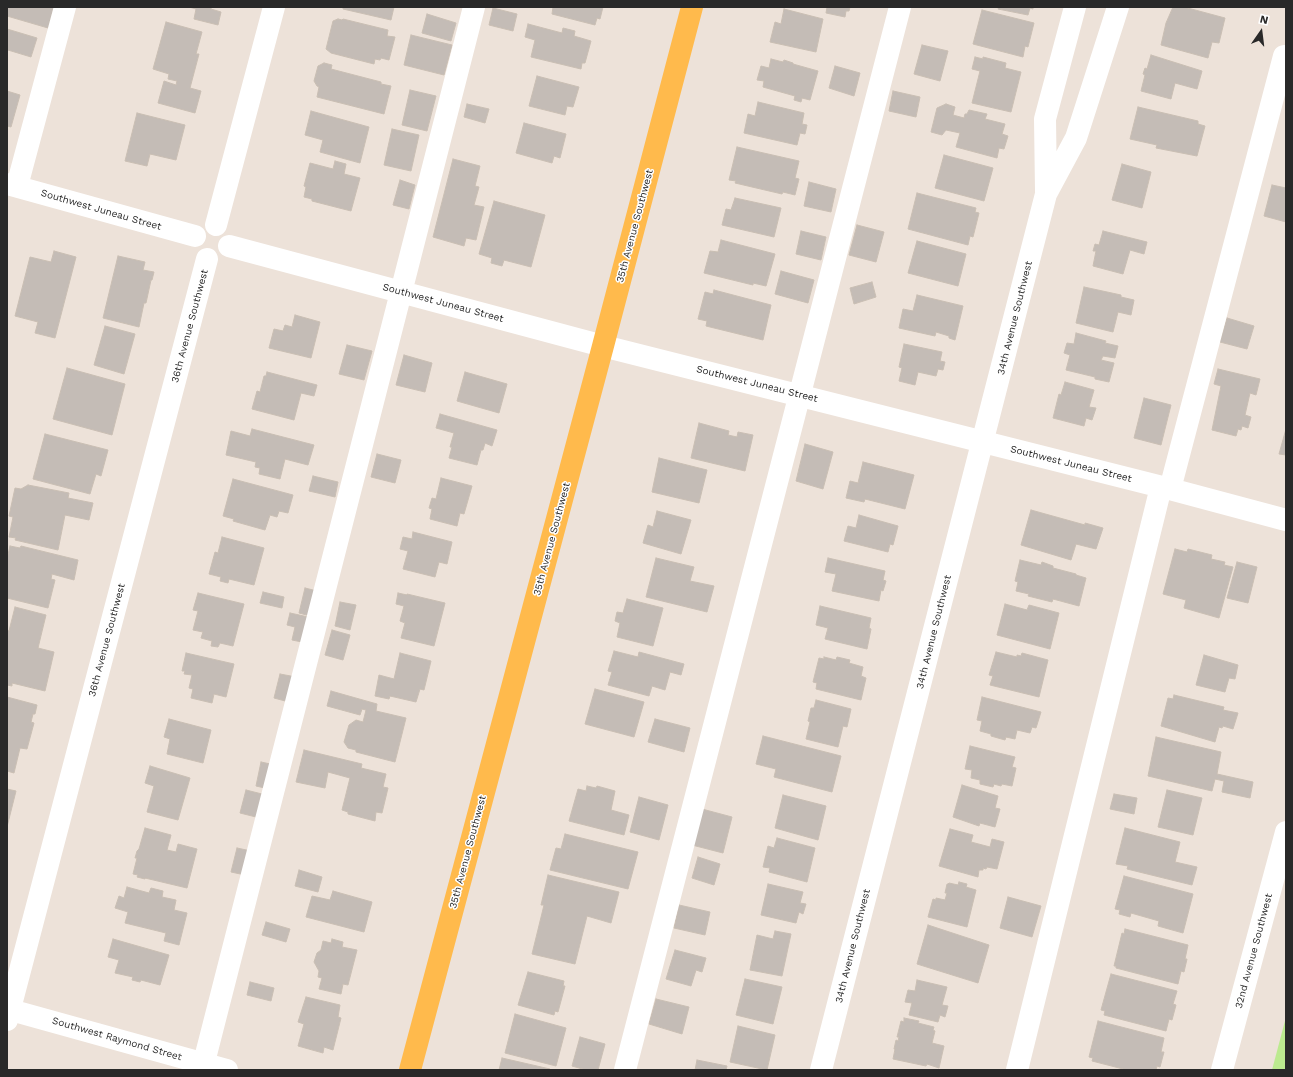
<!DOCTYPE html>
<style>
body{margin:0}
#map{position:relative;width:1293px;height:1077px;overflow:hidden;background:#ede2d9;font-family:"Work Sans",sans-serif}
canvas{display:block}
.frame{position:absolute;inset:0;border:8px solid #292929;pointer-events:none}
.north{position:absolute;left:1241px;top:12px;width:40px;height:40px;-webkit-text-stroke:3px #fff;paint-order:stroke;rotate:14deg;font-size:11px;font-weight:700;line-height:16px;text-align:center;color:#292929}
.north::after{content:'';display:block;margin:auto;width:14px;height:18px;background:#292929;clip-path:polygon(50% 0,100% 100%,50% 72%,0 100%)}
</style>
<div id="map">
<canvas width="1293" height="1077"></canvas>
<div class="frame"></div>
<div class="north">N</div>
</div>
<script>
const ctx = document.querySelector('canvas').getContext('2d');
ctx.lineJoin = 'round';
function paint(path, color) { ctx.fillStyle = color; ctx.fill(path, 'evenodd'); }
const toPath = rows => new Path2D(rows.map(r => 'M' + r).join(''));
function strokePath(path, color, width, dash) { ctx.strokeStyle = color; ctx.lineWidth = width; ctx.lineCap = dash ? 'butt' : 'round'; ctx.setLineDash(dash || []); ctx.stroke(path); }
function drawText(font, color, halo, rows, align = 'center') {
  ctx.font = font + ' "Work Sans",sans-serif'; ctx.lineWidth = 3; ctx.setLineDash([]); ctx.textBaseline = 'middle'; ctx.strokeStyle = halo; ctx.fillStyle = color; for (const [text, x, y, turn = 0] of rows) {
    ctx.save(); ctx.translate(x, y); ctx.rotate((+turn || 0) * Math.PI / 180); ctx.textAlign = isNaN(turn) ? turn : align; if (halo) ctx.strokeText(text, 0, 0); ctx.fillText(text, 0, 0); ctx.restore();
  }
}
paint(toPath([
 [1286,1017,1286,1070,1272,1070]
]), '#bcea8f');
const building = toPath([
 [7,7,54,7,48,28,7,16,7,7],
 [189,7,211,7,211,9,221,12,218,25,194,19,196,9,189,7],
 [343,7,394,7,391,20,343,9,343,7],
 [553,7,603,7,600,19,597,18,595,25,552,14,553,7],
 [827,7,850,7,849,11,846,11,845,17,826,13,827,7],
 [999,7,1033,7,1033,9,1030,8,1028,15,998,9,999,7],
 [1173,7,1184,7,1225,18,1219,43,1212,42,1208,58,1161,45,1166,23,1173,7],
 [493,8,517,14,513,31,489,25,493,8],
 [784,9,823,19,816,52,770,42,775,22,781,24,784,9],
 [982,10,1034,23,1028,47,1025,46,1023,57,973,44,982,10],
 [427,14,456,23,451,41,422,33,427,14],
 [338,19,342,20,343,19,388,30,387,36,395,37,389,60,381,58,380,60,375,59,374,64,331,53,326,49,333,21,338,19],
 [166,22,202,32,196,54,199,54,190,88,201,91,195,113,158,103,164,81,176,85,177,81,168,79,169,74,153,69,166,22],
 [528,24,562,33,563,28,575,31,574,36,591,41,585,63,582,63,581,69,531,57,535,40,525,37,528,24],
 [7,29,37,38,31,57,8,50,7,53,7,29],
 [411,35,452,45,444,75,404,65,411,35],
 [922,45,948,51,940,81,914,74,922,45],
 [1151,55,1202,71,1197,89,1175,83,1171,99,1141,91,1145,75,1143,74,1145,68,1147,69,1151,55],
 [975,57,983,59,983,57,1006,63,1005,68,1021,72,1011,112,972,103,980,71,972,69,975,57],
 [771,59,783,62,784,60,793,63,793,64,818,71,810,100,802,98,801,102,794,100,795,96,763,87,764,81,757,80,761,66,769,68,771,59],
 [324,63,332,65,331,69,381,82,381,84,391,86,384,114,317,97,319,87,317,86,314,81,318,66,324,63],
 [835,66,860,73,854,96,829,88,835,66],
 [537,76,579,87,573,107,567,106,565,115,529,106,537,76],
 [410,90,436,96,427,131,402,125,410,90],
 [7,91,20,95,11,127,7,126,7,91],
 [893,91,920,97,916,117,889,111,893,91],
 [758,102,804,113,802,124,807,125,805,134,800,133,797,145,744,133,748,114,755,116,758,102],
 [467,104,489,109,485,123,464,117,467,104],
 [946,104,955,107,953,115,964,118,965,114,967,114,969,110,987,114,985,119,1005,124,1002,134,1008,136,1004,149,999,148,997,158,956,147,960,133,946,130,942,135,931,132,937,108,946,104],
 [1138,107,1198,121,1198,124,1205,126,1197,156,1156,148,1157,145,1130,139,1138,107],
 [311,111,369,127,360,163,320,152,323,140,305,135,311,111],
 [137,113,185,125,176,160,150,154,147,166,125,161,137,113],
 [524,123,566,134,560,158,554,156,552,163,516,153,524,123],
 [392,129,419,135,411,171,384,165,392,129],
 [737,147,799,161,795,178,799,179,795,195,783,192,782,194,735,183,736,181,729,180,737,147],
 [944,155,993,168,984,201,935,188,944,155],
 [453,159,480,166,475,186,479,187,474,205,484,207,476,240,466,238,464,246,433,237,453,159],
 [335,161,346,164,344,174,360,178,351,211,312,201,312,199,304,197,306,187,304,186,310,163,333,169,335,161],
 [1122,164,1151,172,1142,208,1112,200,1122,164],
 [400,180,415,185,409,209,393,205,400,180],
 [809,182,836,189,831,212,804,206,809,182],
 [1272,185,1286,188,1286,222,1264,216,1272,185],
 [917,193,976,208,975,212,979,213,973,237,970,236,968,245,908,229,917,193],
 [735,198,781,208,774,237,722,225,726,209,731,210,735,198],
 [494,201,545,215,531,267,504,260,502,266,491,263,492,258,479,254,494,201],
 [857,225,884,232,876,262,849,255,857,225],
 [801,231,826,237,821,260,796,254,801,231],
 [1103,231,1147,242,1144,254,1130,250,1123,274,1093,266,1096,251,1093,251,1095,244,1099,245,1103,231],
 [721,240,775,254,766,286,753,283,753,285,704,273,710,251,718,252,721,240],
 [917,241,966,254,958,286,908,273,917,241],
 [54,251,76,257,55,338,35,333,38,322,15,316,30,257,51,262,54,251],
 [118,256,145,262,143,270,154,272,152,280,151,280,146,303,144,303,139,327,103,318,118,256],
 [781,271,814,280,808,303,775,294,781,271],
 [872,282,876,297,854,304,850,288,872,282],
 [1084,287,1121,295,1121,297,1134,300,1131,315,1118,312,1113,332,1076,323,1084,287],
 [714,290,771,305,763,340,706,326,707,321,698,319,705,292,713,294,714,290],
 [917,295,963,306,955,340,949,338,949,336,936,332,935,336,899,328,903,309,913,311,917,295],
 [295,315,320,322,311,358,269,348,274,329,283,331,285,325,292,327,295,315],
 [1227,318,1254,326,1247,349,1220,342,1227,318],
 [105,326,135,334,124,374,94,365,105,326],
 [1076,333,1106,341,1105,343,1118,346,1115,358,1103,356,1101,360,1114,363,1109,382,1095,379,1095,377,1066,370,1070,355,1064,353,1067,343,1074,344,1076,333],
 [904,344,942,352,940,361,945,362,943,370,938,369,936,376,918,372,915,385,899,381,902,368,899,367,904,344],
 [347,345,372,351,364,380,339,374,347,345],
 [404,355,432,363,425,392,396,385,404,355],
 [67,368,125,384,112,435,53,419,67,368],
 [1218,369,1260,379,1256,395,1250,393,1245,415,1251,417,1248,428,1242,426,1241,430,1238,429,1236,436,1212,430,1221,386,1214,384,1218,369],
 [267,372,317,385,314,396,301,393,294,420,252,409,257,391,260,392,264,376,266,376,267,372],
 [465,372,507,384,499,413,457,401,465,372],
 [1065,382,1094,390,1089,407,1096,408,1092,420,1086,418,1084,426,1053,418,1059,394,1061,395,1065,382],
 [1144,398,1171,405,1161,445,1134,438,1144,398],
 [440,414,497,430,492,446,485,443,483,450,481,450,477,465,449,458,452,447,450,447,454,433,436,428,440,414],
 [699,423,729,431,728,435,737,437,738,432,753,435,745,471,691,458,699,423],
 [252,429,314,445,308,465,285,459,280,479,259,474,260,468,255,467,256,462,226,455,231,431,250,436,252,429],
 [1286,429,1286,455,1279,454,1286,429],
 [45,434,108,450,101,476,96,474,90,494,33,479,45,434],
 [805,444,833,452,823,489,796,481,805,444],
 [377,454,401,460,395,483,371,477,377,454],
 [659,458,707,470,699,503,652,492,659,458],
 [863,462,914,475,905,509,865,499,864,502,846,498,850,481,858,483,863,462],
 [313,476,338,482,335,497,309,491,313,476],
 [441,478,472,486,464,514,460,513,457,526,430,519,432,509,429,508,432,498,436,499,441,478],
 [233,479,293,495,288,513,279,511,277,517,270,515,265,530,233,521,234,519,223,516,233,479],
 [28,485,69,493,68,498,93,503,89,520,65,515,58,550,15,540,16,538,9,537,13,517,9,516,15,488,21,489,28,485],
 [1031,510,1085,525,1085,523,1103,528,1096,549,1076,544,1071,560,1021,545,1031,510],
 [657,511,691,520,681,554,643,543,648,525,653,527,657,511],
 [859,515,898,526,893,545,890,544,888,552,844,541,848,526,856,528,859,515],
 [413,532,452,542,447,564,439,562,435,577,403,569,408,551,400,549,403,537,412,539,413,532],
 [222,537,264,548,254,585,229,579,228,583,220,581,221,577,209,574,215,552,218,553,222,537],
 [10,546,20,548,21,546,78,560,74,580,52,574,51,579,55,580,48,608,7,598,7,559,10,546],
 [1175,549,1187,552,1188,549,1212,555,1211,559,1225,562,1224,565,1233,567,1219,618,1184,608,1186,600,1163,594,1175,549],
 [656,558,694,567,690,581,714,586,707,612,646,597,656,558],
 [828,558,885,571,883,580,886,581,883,591,881,590,879,601,832,591,836,574,825,572,828,558],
 [1020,560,1041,565,1042,562,1053,566,1053,568,1076,574,1076,575,1086,578,1079,606,1053,599,1052,602,1028,596,1029,594,1016,591,1018,582,1015,581,1020,560],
 [1237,562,1257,567,1248,603,1227,598,1237,562],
 [305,588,321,592,314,617,299,613,305,588],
 [263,592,284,597,282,608,260,603,263,592],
 [198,593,244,604,233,646,220,643,218,647,211,646,212,641,201,638,203,632,193,630,198,611,193,610,198,593],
 [398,593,407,595,407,594,445,603,434,646,401,638,405,623,400,621,404,606,396,604,398,593],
 [627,599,663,608,653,646,617,637,620,623,615,621,617,612,623,613,627,599],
 [340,602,356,605,350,630,335,626,340,602],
 [1005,604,1027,610,1029,605,1059,613,1050,649,997,635,1005,604],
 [820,606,871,618,869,628,871,629,867,649,825,639,828,628,816,625,820,606],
 [15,607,46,615,38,648,54,652,45,691,12,683,12,686,7,685,7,630,9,631,15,607],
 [290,613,313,618,307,643,292,640,295,627,287,625,290,613],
 [332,630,350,635,343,660,325,655,332,630],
 [614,651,638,657,639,652,684,664,681,675,670,672,665,690,652,686,649,696,608,685,612,672,608,671,614,651],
 [996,652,1017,657,1017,655,1021,656,1022,653,1048,660,1039,697,990,685,993,676,989,675,996,652],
 [186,653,234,664,226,697,214,694,212,703,191,698,193,689,189,688,192,675,184,674,185,671,182,671,186,653],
 [400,653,431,661,424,690,420,689,416,702,390,696,389,699,375,696,379,675,394,679,400,653],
 [1204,655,1238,665,1235,679,1229,678,1225,692,1196,685,1204,655],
 [824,657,836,660,837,657,850,660,849,663,863,667,861,676,866,678,861,700,816,689,817,683,813,682,819,658,824,659,824,657],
 [280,674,296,677,289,702,274,698,280,674],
 [595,689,644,702,634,737,585,724,595,689],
 [331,691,377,704,376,711,406,718,395,762,356,752,356,750,348,748,344,742,349,725,356,720,363,722,366,710,362,709,360,715,327,706,331,691],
 [1174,695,1224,707,1223,710,1238,713,1233,729,1223,726,1222,728,1219,727,1215,742,1161,726,1168,698,1173,699,1174,695],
 [7,697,37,705,35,714,33,714,31,722,34,723,27,749,20,748,14,773,7,771,7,697],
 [982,697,1041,712,1036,728,1032,727,1030,733,1017,730,1015,739,1006,737,1005,740,991,736,991,734,980,731,982,721,977,720,982,697],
 [816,700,851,709,847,727,843,726,838,747,806,739,810,722,808,721,811,708,814,708,816,700],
 [169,719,211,730,203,763,167,754,170,739,164,737,169,719],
 [655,719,690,728,684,752,648,742,655,719],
 [763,736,841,756,832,792,774,777,776,769,756,764,763,736],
 [1156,737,1221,752,1217,774,1253,782,1250,798,1222,792,1224,781,1215,779,1212,791,1148,776,1156,737],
 [970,746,1015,757,1012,767,1016,768,1012,786,1002,784,1001,786,994,784,993,787,980,784,980,780,971,778,972,770,965,769,970,746],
 [304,750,362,764,361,768,386,774,383,787,388,788,382,813,376,812,375,821,348,814,348,812,342,810,350,778,328,772,325,788,296,782,304,750],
 [261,762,275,765,269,789,256,786,261,762],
 [150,766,190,778,178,820,147,812,154,786,145,783,150,766],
 [962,785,998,796,995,808,1000,809,995,827,980,823,979,826,953,817,962,785],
 [587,786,596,788,597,786,615,791,611,810,629,815,624,835,569,821,578,789,586,791,587,786],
 [7,789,16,791,7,827,7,789],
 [246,790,266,795,260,818,240,813,246,790],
 [1167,790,1202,798,1193,835,1158,827,1167,790],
 [1114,794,1137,798,1134,814,1110,809,1114,794],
 [783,795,826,806,818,840,775,828,783,795],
 [639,797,668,805,659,840,630,832,639,797],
 [702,809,732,817,723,853,692,845,702,809],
 [145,828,171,835,167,850,176,852,178,844,197,849,187,888,145,878,145,879,137,877,138,875,133,874,137,858,135,858,137,851,139,849,145,828],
 [1125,828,1180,842,1175,862,1197,867,1192,885,1127,869,1128,866,1116,864,1125,828],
 [950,829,973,835,971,842,990,847,992,839,1004,842,997,869,987,867,986,869,983,868,983,870,979,870,978,877,939,866,950,829],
 [565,834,638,852,628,889,550,870,556,848,561,849,565,834],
 [777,838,815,848,807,882,769,872,770,868,763,867,768,846,774,848,777,838],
 [237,848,251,851,245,875,231,872,237,848],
 [698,857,720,864,714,885,692,878,698,857],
 [299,870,322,877,318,892,295,886,299,870],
 [548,875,619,892,611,923,587,916,575,964,532,954,544,905,541,905,548,875],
 [1124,876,1193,894,1183,933,1158,926,1159,921,1131,913,1130,917,1119,914,1120,910,1115,909,1124,876],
 [959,882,967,884,966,887,976,890,967,927,928,917,933,899,936,900,936,898,945,900,947,893,945,893,947,884,948,884,949,883,958,885,959,882],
 [768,884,803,892,800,903,806,904,803,914,799,912,796,923,761,915,768,884],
 [127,887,149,893,151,888,163,891,162,897,176,900,174,910,187,913,179,945,164,941,166,933,125,923,128,912,115,908,119,896,124,898,127,887],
 [333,891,372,902,364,932,306,917,312,896,330,900,333,891],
 [1008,897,1041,906,1032,937,1000,928,1008,897],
 [679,905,710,912,705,935,674,928,679,905],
 [266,922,290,929,286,942,262,935,266,922],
 [928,925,989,945,978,983,917,964,928,925],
 [1125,929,1188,945,1185,959,1187,959,1184,972,1181,971,1178,984,1116,968,1116,966,1114,966,1122,933,1124,934,1125,929],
 [775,931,791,934,782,976,750,970,757,935,773,939,775,931],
 [113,939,169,955,160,985,141,980,140,982,132,980,133,977,115,973,119,960,108,957,113,939],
 [332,939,343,942,342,947,357,950,348,985,343,984,341,994,319,989,322,978,318,977,319,971,314,962,317,953,321,950,323,941,331,943,332,939],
 [675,950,706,958,702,972,696,970,691,986,666,979,675,950],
 [528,972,564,981,563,986,565,986,558,1012,555,1011,554,1015,518,1005,528,972],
 [1111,974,1177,991,1173,1004,1176,1005,1172,1020,1169,1019,1166,1031,1104,1015,1105,1011,1101,1010,1111,974],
 [745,979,782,987,773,1024,736,1015,745,979],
 [917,980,947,987,942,1005,948,1006,945,1017,940,1015,938,1022,909,1015,912,1003,905,1002,908,990,915,991,917,980],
 [250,982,274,988,271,1001,247,995,250,982],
 [306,997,340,1005,338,1017,341,1018,333,1050,324,1047,323,1053,298,1046,304,1024,298,1022,306,997],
 [656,999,689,1007,682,1034,649,1024,656,999],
 [515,1014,566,1028,556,1066,505,1053,515,1014],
 [904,1018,919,1021,918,1023,934,1027,933,1030,935,1031,932,1043,944,1046,939,1068,927,1064,926,1066,893,1059,895,1049,894,1049,896,1040,898,1041,899,1037,897,1037,901,1021,904,1022,904,1018],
 [1098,1021,1164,1038,1161,1052,1164,1052,1160,1067,1157,1066,1156,1070,1127,1070,1092,1061,1093,1058,1089,1057,1098,1021],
 [738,1026,775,1035,767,1070,730,1062,738,1026],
 [580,1037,605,1044,598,1070,586,1070,572,1066,580,1037],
 [502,1058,550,1069,549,1070,499,1070,502,1058],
 [697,1060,727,1066,726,1070,695,1070,697,1060]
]);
paint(building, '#c4bcb6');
strokePath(building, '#c9beb3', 1);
strokePath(toPath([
 [7,184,195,236],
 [17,186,65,7],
 [1046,191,1045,119,1075,7],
 [216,225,274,7],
 [229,246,603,346,1170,489,1286,520],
 [1170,489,1284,56],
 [7,1009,227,1070],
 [7,1020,207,259],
 [202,1070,474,7],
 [625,1070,900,7],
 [821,1070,1046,194,1076,138,1118,7],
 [1017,1070,1161,487],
 [1222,1070,1286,832]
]), '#fff', 22);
strokePath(toPath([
 [410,1070,603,346,692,7]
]), '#ffba4c', 22);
drawText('10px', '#292929', '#fff', [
 ["Southwest Juneau Street",101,210,16],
 ["35th Avenue Southwest",635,226,-75],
 ["Southwest Juneau Street",443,303,15],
 ["34th Avenue Southwest",1015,318,-76],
 ["36th Avenue Southwest",190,326,-75],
 ["Southwest Juneau Street",757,384,14],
 ["Southwest Juneau Street",1071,464,14],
 ["35th Avenue Southwest",552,539,-75],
 ["34th Avenue Southwest",934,632,-76],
 ["36th Avenue Southwest",107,640,-75],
 ["35th Avenue Southwest",468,852,-75],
 ["34th Avenue Southwest",853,946,-76],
 ["32nd Avenue Southwest",1254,951,-75],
 ["Southwest Raymond Street",117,1039,16]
]);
</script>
